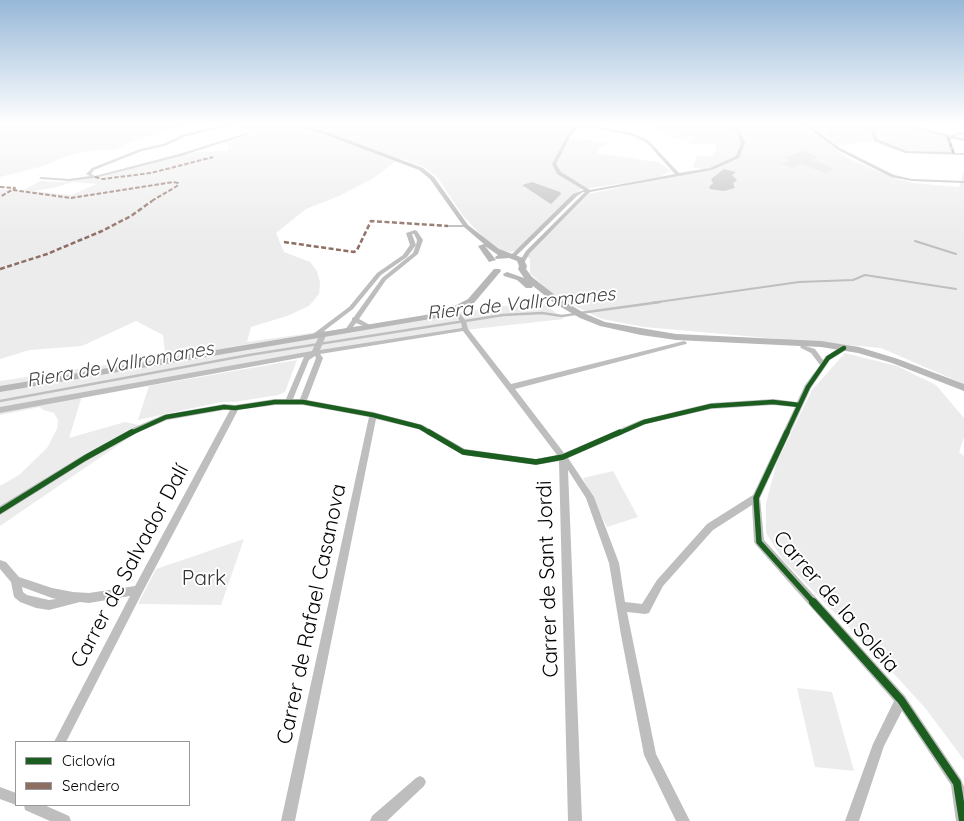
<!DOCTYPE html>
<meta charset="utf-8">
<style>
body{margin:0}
#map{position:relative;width:964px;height:821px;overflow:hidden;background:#fff;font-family:Quicksand,sans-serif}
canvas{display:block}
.legend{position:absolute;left:15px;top:741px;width:175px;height:65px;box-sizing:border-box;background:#fff;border:1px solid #999;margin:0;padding:6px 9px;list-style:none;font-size:15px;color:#000}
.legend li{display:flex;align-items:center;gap:10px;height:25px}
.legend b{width:25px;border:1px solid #999}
</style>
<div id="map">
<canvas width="964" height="821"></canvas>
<ul class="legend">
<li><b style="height:6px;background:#1b5e20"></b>Ciclovía</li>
<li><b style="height:6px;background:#8d6e63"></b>Sendero</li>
</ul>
</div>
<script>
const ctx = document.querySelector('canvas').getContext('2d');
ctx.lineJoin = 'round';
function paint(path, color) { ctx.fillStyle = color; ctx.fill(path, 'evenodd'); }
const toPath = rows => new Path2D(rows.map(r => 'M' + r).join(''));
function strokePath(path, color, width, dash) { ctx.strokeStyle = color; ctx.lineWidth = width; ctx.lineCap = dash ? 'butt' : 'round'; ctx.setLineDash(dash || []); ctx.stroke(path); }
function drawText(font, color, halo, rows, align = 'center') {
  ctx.font = font + ' Quicksand,sans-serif'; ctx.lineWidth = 4; ctx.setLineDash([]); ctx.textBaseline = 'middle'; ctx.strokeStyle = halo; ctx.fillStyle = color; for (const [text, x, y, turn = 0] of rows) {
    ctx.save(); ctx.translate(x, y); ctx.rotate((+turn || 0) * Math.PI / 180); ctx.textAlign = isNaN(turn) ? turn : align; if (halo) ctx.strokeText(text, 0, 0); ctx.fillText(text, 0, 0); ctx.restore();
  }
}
paint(toPath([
 [0,123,200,123,175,128,125,144,125,146,114,150,94,150,63,157,44,166,0,177],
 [243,123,589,123,563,139,581,139,610,144,602,146,596,153,658,162,671,171,659,177,606,186,581,189,519,250,511,252,502,251,484,238,464,217,437,177,424,167,400,158,372,179,339,196,306,209,276,233,284,252,310,262,317,271,320,282,319,294,309,306,287,316,251,327,247,342,540,301,564,319,474,329,325,350,83,393,69,438,125,422,148,427,136,433,0,526,0,486,19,475,47,448,57,429,58,420,54,413,43,410,40,407,0,415,0,381,105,365,165,352,163,335,136,321,82,346,30,350,0,359,0,189,22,191,40,181,62,182,102,178,111,173,196,152,228,151,229,145,224,142,253,133,238,124],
 [73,182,97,184,71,195,33,191,53,188],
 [636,123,799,123,846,157,893,178,914,183,959,187,964,170,964,384,881,348,644,327,602,319,554,296,530,273,530,259,527,256,589,194,704,169,693,167,697,156,712,156,717,150,716,145,689,143,693,138,693,136,687,136,687,138,681,139,667,136,665,135,676,134,652,130,657,128],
 [808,123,918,123,921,125,911,128,946,137,953,153,895,150,871,140,839,146],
 [845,353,897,366,936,385,964,418,964,437,959,452,964,456,964,760,926,709,885,664,783,560,766,533,766,503,777,462,812,390],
 [297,360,285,392,278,395,234,402,221,402,138,420,149,386],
 [613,471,638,517,607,527,583,478],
 [244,539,221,605,138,604,156,569],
 [797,688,832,692,854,771,815,767]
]), '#ececec');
paint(toPath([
 [724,169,736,172,732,175,737,180,733,183,735,188,724,191,710,189,709,187,713,183,711,179],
 [532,182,560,192,561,194,551,204,522,185]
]), '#bfbfbf');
strokePath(toPath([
 [819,123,831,132,832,136]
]), '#bfbfbf', 1);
strokePath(toPath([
 [915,241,956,254],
 [651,303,799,282,853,280,865,275,956,289]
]), '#bfbfbf', 2);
strokePath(toPath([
 [580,313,660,302],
 [0,401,249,355,503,315,542,313,562,316,575,314]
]), '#bfbfbf', 2.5);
paint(toPath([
 [802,151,818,157,813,160,833,168,826,173,801,164,792,168,781,164,791,160,784,158]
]), '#dfdfdf');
paint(toPath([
 [232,123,239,123,184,137,165,146,142,151,94,170,91,174,95,176,179,154,246,133,249,134,181,156,95,178,69,181,41,179,39,178,41,177,69,179,90,176,86,174,92,168,140,149,163,144,182,135,232,123],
 [585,123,590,123,587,125,632,133,648,140,679,173,710,168,736,156,741,143,737,132,726,123,731,123,740,130,745,143,739,158,712,170,590,192,530,253,524,263,520,263,519,262,526,251,585,192,583,192,577,196,514,258,510,258,510,256,573,194,584,190,557,174,552,164,568,134,573,128,585,123],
 [584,126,630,135,646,142,675,174,590,190,561,172,556,164,571,135,575,130,584,126],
 [801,123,806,123,840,148,894,175,912,179,964,181,964,183,912,181,891,177,838,150,801,123],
 [869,123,873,123,877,139,907,151,951,152,946,137,897,123,904,123,950,135,964,132,964,134,955,136,964,139,964,141,950,138,955,153,964,153,964,155,905,153,874,141,869,123],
 [446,225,466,225,468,226,466,227,448,227,446,226,446,225],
 [415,230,417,231,423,240,418,254,386,280,359,319,370,325,370,327,366,327,356,323,350,331,346,331,345,330,352,320,352,318,354,317,382,278,413,253,416,245,407,257,381,275,353,309,324,331,327,333,320,350,462,328,461,322,452,311,455,309,457,310,466,321,468,329,511,384,684,341,686,342,687,343,686,344,515,389,564,453,641,420,711,403,773,399,797,402,805,385,820,365,811,353,801,348,800,347,801,346,805,346,815,349,823,360,826,356,842,346,846,346,847,348,846,350,830,360,811,388,760,498,764,540,905,696,961,779,964,787,964,821,956,821,951,785,902,711,884,746,859,821,845,821,873,744,894,701,756,545,754,542,752,505,713,530,663,586,649,613,645,614,627,612,656,754,690,821,676,821,644,755,621,635,609,563,586,498,568,470,582,821,568,821,559,461,536,465,463,455,418,429,376,419,295,821,281,821,369,417,303,405,275,405,238,410,142,593,66,742,54,742,130,596,89,603,80,602,49,610,36,608,20,602,14,597,11,582,0,569,0,560,6,562,19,577,52,588,73,592,89,593,135,586,230,410,224,410,167,420,139,432,88,460,0,515,0,506,82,456,133,428,163,415,224,404,235,405,275,399,286,399,304,357,0,413,0,407,312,351,320,334,315,337,312,335,313,334,349,307,377,273,403,255,410,245,406,233,415,230],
 [412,234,414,234,417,240,416,245,412,234],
 [463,331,557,455,536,459,465,449,423,425,373,412,307,400,323,358,320,354,463,331],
 [315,356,316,358,300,399,293,399,309,360,315,356],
 [773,405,795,407,753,495,707,524,657,580,642,604,625,602,619,563,594,497,568,458,646,424,711,409,773,405],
 [22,587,52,598,56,599,49,600,27,595,23,592,22,587],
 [420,776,424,778,426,782,424,786,387,821,370,821,372,816,416,778,420,776],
 [0,787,16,793,16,805,18,805,16,805,0,799,0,787],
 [24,805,44,805,69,816,71,821,50,821,25,810,24,805]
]), '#bebebe');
paint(toPath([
 [280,123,289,123,324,131,423,168,434,177,468,225,499,249,523,258,527,266,526,269,532,277,560,299,586,314,605,322,676,334,821,341,859,347,898,359,964,384,964,391,892,363,858,353,821,347,676,340,641,335,600,326,580,318,554,303,533,286,532,288,526,288,517,280,504,276,503,274,507,272,524,278,518,269,519,266,517,261,509,258,496,259,495,257,498,255,485,246,496,260,489,262,478,246,484,244,464,227,430,179,419,170,321,133,280,123],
 [494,269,500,269,501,271,474,303,448,316,0,392,0,386,443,312,468,299,494,269]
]), '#b8b8b8');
strokePath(toPath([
 [948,137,954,154],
 [95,177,103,179,151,173,213,157],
 [0,187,15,188,0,197],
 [13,190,71,198,173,182,178,183,177,186,150,202]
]), '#8d6e63', 2, [4.5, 2]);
strokePath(toPath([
 [284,242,354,252,357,250,371,221,448,226],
 [0,269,47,254,102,231,131,216,152,201]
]), '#8d6e63', 2.5, [5, 2.5]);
strokePath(toPath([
 [129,434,166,417,224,407,235,408,275,402,303,402,373,415,420,427,432,434],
 [617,434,644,422,711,406,773,402,799,405],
 [786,434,808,387,828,358,844,348]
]), '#1b5e20', 4.5);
strokePath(toPath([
 [429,432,463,452,536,462,563,457,620,432],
 [787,432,756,498,759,542,814,603],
 [0,511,85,458,132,432]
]), '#1b5e20', 5.5);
strokePath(toPath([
 [813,602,901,700,957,783,963,821]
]), '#1b5e20', 8);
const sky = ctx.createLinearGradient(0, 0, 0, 238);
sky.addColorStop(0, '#97b8d8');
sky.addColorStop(0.52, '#fff');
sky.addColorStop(1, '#ffffff00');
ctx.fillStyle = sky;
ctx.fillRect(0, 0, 964, 238);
drawText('italic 19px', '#444', '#fff', [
 ["Riera de Vallromanes",521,304,-6],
 ["Riera de Vallromanes",120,365,-10]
]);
drawText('21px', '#000', '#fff', [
 ["Carrer de Salvador Dalí",130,566,-62],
 ["Carrer de Sant Jordi",548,579,-92],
 ["Carrer de la Soleia",836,602,49],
 ["Carrer de Rafael Casanova",312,614,-78]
]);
drawText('21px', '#333', '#fff', [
 ["Park",204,579]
]);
</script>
